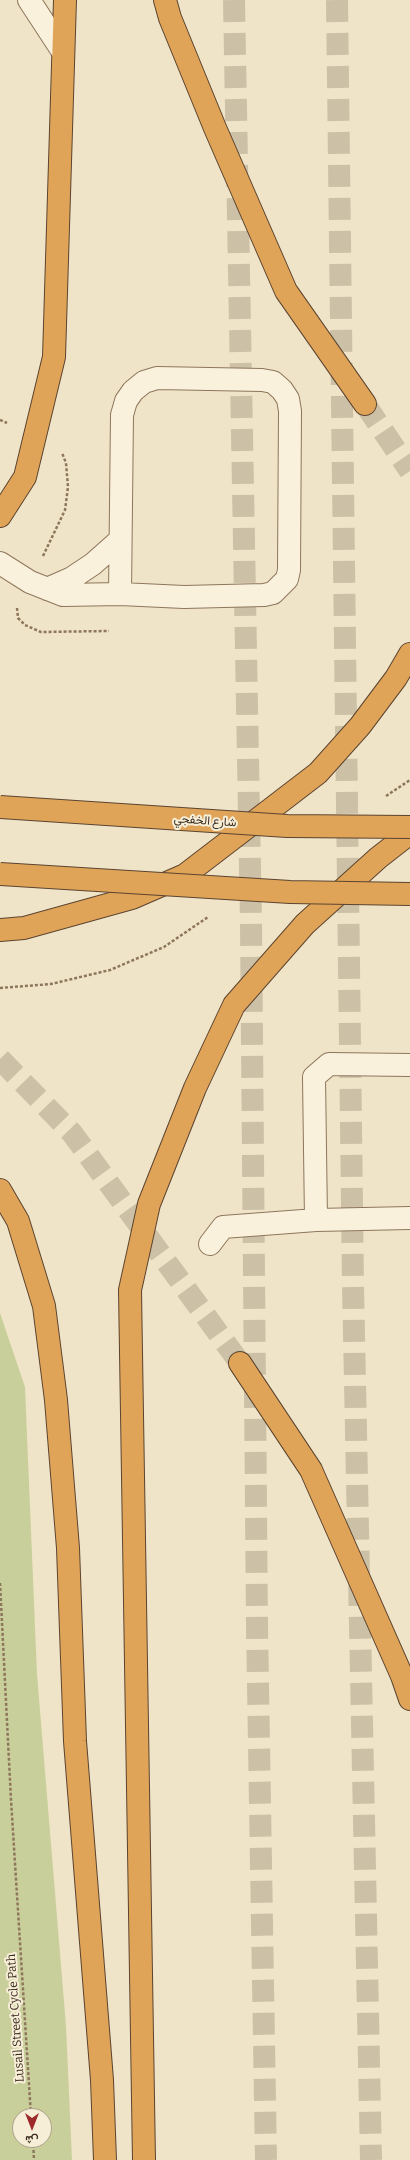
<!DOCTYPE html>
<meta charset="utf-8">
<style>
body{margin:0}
#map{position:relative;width:410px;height:2160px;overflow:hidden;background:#f0e4c8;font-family:Bitter,Vazirmatn,serif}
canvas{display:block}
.north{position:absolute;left:12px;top:2108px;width:40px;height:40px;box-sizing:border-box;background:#f7eed8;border:1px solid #ada18e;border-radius:50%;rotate:180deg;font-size:11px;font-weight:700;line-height:16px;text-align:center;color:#3d2e20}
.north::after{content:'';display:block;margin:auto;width:14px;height:18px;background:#9e2a2b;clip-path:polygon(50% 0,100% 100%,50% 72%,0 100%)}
</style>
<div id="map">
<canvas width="410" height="2160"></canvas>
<div class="north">ش</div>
</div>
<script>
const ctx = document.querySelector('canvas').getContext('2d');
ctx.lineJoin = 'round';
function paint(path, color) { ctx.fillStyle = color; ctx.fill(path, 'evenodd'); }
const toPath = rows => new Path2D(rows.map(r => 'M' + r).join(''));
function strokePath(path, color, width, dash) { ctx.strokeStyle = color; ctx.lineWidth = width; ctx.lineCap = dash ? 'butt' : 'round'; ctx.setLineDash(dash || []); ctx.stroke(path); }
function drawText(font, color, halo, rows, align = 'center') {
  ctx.font = font + ' Bitter,Vazirmatn,serif'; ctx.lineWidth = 4; ctx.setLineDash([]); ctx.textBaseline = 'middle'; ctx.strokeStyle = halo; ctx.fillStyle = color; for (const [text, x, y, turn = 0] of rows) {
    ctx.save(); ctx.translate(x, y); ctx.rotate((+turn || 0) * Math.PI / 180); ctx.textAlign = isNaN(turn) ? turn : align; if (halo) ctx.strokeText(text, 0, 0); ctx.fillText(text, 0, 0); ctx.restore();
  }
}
paint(toPath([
 [0,1313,25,1387,37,1674,66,2026,72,2160,0,2160],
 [20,2116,44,2116,44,2140,20,2140]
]), '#c9cf9b');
strokePath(toPath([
 [234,0,251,922,257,1625,266,2160],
 [337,0,353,1286,371,2160],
 [365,404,410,471],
 [0,1059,72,1133,240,1363]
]), '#ccc0a6', 22, [22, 11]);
const minor = toPath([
 [29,0,63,52],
 [0,563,30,582,63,595,120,594,184,597,264,595,273,593,287,579,289,570,290,411,288,399,282,390,273,382,262,380,157,378,144,382,133,391,126,401,122,415,120,594],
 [47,589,72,578,93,564,120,540],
 [410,1065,329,1064,314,1077,316,1220,410,1218],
 [210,1244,223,1227,316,1220]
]);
const highway = toPath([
 [165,0,170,18,215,128,286,291,365,404],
 [0,516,25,477,54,357,65,0],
 [0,930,24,928,132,898,185,875,318,773,360,726,396,678,410,654],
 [0,1190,18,1221,44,1306,56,1400,68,1548,75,1741,102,2080,105,2160],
 [240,1363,311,1470,402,1676,410,1699],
 [144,2160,130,1290,149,1204,195,1088,234,1005,305,924,378,858,410,833]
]);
strokePath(minor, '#8d765c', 24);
strokePath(highway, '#5b4430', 24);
strokePath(toPath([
 [0,420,7,423],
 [43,556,65,510,68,487,66,463,62,453],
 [17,608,18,618,25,625,41,632,109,631],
 [386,796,410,780],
 [0,988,51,984,110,970,164,947,208,917],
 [0,1583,11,1800,31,2116],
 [33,2140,34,2160]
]), '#8d765c', 2.5, [3, 2]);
strokePath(minor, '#faf1dc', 22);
strokePath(highway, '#e0a458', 22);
const highwayBridge = toPath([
 [0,807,287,826,410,827],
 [0,874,290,892,410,894]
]);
strokePath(highwayBridge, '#5b4430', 24, []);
strokePath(highwayBridge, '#e0a458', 22);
drawText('12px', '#3d2e20', '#f7eed8', [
 ["شارع الخفجي",205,821,4],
 ["Lusail Street Cycle Path",16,2018,-94]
]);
</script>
